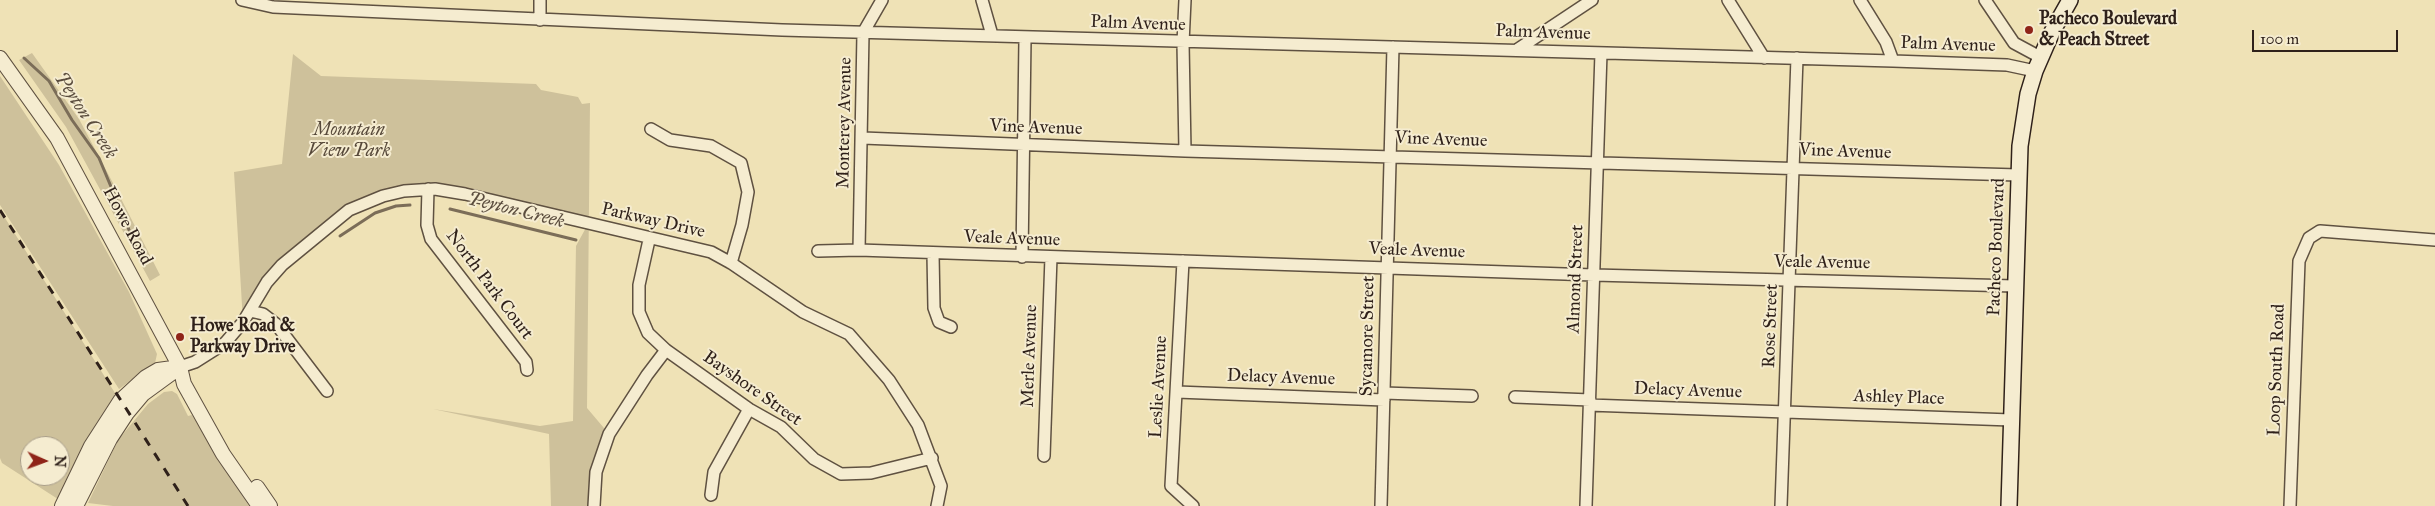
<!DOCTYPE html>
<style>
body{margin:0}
#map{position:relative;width:2435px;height:506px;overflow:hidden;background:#efe2b6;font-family:"IM FELL Great Primer",serif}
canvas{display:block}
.north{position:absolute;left:20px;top:436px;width:50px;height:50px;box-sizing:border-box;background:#f5ecd0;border:1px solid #a69b87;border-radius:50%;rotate:92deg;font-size:14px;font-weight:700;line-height:20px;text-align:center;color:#2f211a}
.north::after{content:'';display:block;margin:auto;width:18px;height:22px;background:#8f2418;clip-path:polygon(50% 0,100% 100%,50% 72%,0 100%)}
.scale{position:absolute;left:2252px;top:30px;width:146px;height:22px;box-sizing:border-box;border:2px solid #2f211a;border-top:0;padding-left:6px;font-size:15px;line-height:18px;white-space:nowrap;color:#2f211a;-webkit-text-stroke:4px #f5ecd0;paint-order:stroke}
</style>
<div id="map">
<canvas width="2435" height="506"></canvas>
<div class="north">N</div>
<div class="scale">100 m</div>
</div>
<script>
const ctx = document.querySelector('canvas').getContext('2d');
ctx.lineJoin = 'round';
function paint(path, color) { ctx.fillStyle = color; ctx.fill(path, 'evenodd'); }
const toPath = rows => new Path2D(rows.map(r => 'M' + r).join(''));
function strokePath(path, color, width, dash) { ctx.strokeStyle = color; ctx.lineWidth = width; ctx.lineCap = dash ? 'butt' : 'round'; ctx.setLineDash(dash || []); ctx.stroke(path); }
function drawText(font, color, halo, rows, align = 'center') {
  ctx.font = font + ' "IM FELL Great Primer",serif'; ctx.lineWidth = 4; ctx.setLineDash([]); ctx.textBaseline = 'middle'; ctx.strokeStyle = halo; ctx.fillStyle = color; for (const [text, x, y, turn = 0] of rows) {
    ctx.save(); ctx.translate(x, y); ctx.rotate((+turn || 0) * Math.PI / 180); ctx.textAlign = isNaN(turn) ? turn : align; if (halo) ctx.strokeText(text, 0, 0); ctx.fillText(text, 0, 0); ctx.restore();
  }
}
paint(toPath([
 [32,53,79,119,114,185,160,275,150,281,66,127,19,60],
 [293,54,321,76,536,84,541,90,578,97,582,104,590,103,587,408,609,434,594,506,551,506,549,434,433,409,540,426,573,421,576,246,588,224,422,189,349,210,282,265,243,322,234,172,282,164],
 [0,76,59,165,129,292,157,354,155,363,119,389,0,205],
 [0,210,120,401,64,503,2,463,0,458],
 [30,446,60,446,60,476,30,476],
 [172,391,177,394,188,416,192,415,249,506,113,506,88,503,118,440,148,404,164,392]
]), '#cec19b');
strokePath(toPath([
 [24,58,49,81,72,120,99,158,137,249],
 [450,209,576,240],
 [340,236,375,213,396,206,410,205]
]), '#7b6d58', 3);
const minor = toPath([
 [242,0,273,7,782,30,1893,61,2007,65,2035,71],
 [982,0,992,35],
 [1728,0,1764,58],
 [1860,0,1886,42,1893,61],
 [1985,0,2014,43,2040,57],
 [540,20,540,0],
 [1518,49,1592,0],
 [651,129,670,140,711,146,741,163,748,192,742,225,731,263],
 [863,138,1185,151,2018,175],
 [1185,151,1183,43,1185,0],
 [428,189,427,225,431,239,526,362,527,370],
 [649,240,639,285,639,312,648,333,666,350,749,409,781,427,814,459,841,474,871,473,932,458],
 [859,250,863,33,882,0],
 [818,251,859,250,1594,275,2015,286],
 [933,254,934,308,939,322,951,327],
 [1022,257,1025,39],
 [1183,261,1171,486,1193,506],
 [250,311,263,314,276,324,327,391],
 [180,367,195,362,225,343,243,322,267,282,282,265,349,210,383,196,404,191,435,189,465,194,711,252,731,263,803,312,849,334,889,380,918,425,941,486,937,506],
 [1177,392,1384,400],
 [1384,393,1472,396],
 [1515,397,1590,400],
 [1589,405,2011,420],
 [1044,456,1051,257],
 [711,495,714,472,749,409],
 [594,506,596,472,609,434,647,375,666,350],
 [1381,506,1393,47],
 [1586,506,1601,53],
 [1781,506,1797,58],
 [2290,506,2299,261,2309,238,2320,231,2435,240]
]);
const tertiary = toPath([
 [0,58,57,138,180,367,184,384,223,454,259,506],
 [257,487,270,506],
 [62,506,91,446,120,401,146,377,158,370,180,367],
 [76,506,110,439,127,413,143,394,180,367]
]);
const secondary = toPath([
 [2009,506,2020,146,2028,94,2035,71,2052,32,2070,0]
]);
strokePath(minor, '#5f5141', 14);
strokePath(tertiary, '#5f5141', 16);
strokePath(secondary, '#2f211a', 18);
strokePath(minor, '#f5ecd0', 11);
strokePath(tertiary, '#f5ecd0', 14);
strokePath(secondary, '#f5ecd0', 15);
strokePath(toPath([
 [0,210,188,506]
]), '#2f211a', 3, [9, 9]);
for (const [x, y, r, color] of [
 [2029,30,5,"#8f2418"],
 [180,337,5,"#8f2418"]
]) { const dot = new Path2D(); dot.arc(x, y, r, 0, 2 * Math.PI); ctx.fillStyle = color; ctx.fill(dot); strokePath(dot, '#f5ecd0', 2); }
drawText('bold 18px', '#2f211a', '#f5ecd0', [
 ["Pacheco Boulevard",2039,20],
 ["& Peach Street",2039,41],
 ["Howe Road &",190,327],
 ["Parkway Drive",190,348]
], 'left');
drawText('18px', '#2f211a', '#f5ecd0', [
 ["Palm Avenue",1138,24,2],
 ["Palm Avenue",1543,33,2],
 ["Palm Avenue",1948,45,2],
 ["Monterey Avenue",845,123,-89],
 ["Vine Avenue",1036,128,2],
 ["Vine Avenue",1441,140,2],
 ["Vine Avenue",1845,152,2],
 ["Parkway Drive",653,221,13],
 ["Howe Road",127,226,62],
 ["Veale Avenue",1012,239,2],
 ["Pacheco Boulevard",1997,247,-88],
 ["Veale Avenue",1417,251,2],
 ["Veale Avenue",1822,263,1],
 ["Almond Street",1576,279,-88],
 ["North Park Court",489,285,53],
 ["Rose Street",1771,326,-88],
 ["Sycamore Street",1368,336,-89],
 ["Merle Avenue",1030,356,-88],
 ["Loop South Road",2277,370,-88],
 ["Delacy Avenue",1281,378,2],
 ["Leslie Avenue",1159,387,-87],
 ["Bayshore Street",752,389,35],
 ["Delacy Avenue",1688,391,2],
 ["Ashley Place",1899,398,2]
]);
drawText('italic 18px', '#57493a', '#f5ecd0', [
 ["Mountain",349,131],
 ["View Park",349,152]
]);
drawText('italic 19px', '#5b4d3e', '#f5ecd0', [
 ["Peyton Creek",85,116,57],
 ["Peyton Creek",516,211,14]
]);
</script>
